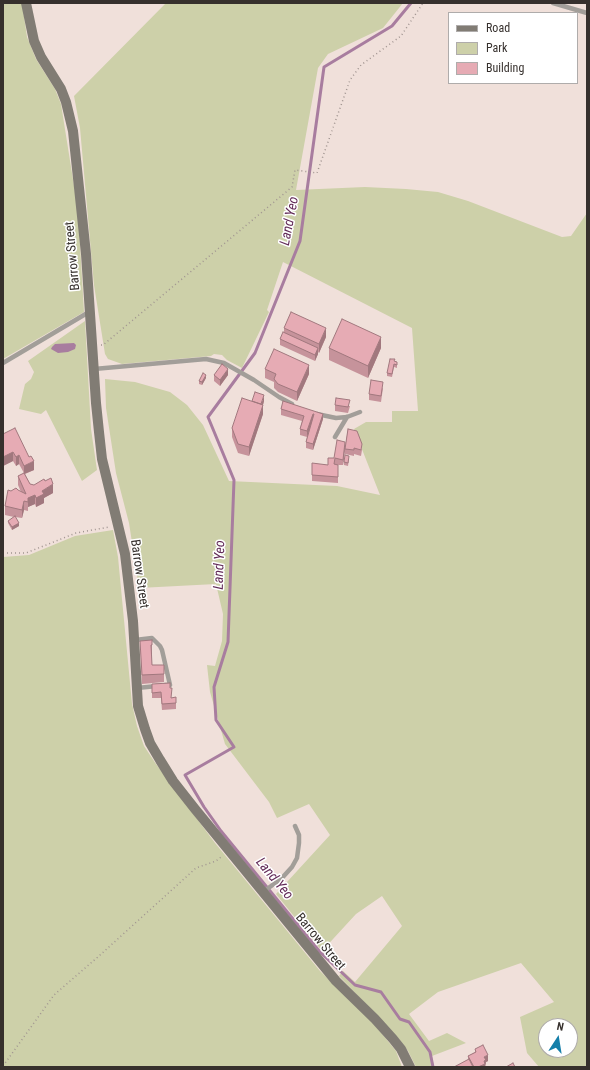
<!DOCTYPE html>
<style>
body{margin:0}
#map{position:relative;width:590px;height:1070px;overflow:hidden;background:#f0e0da;font-family:"Roboto Condensed",sans-serif}
canvas{display:block}
.frame{position:absolute;inset:0;border:4px solid #36302d;pointer-events:none}
.legend{position:absolute;left:448px;top:12px;width:130px;height:72px;box-sizing:border-box;background:#fff;border:1px solid #afacab;margin:0;padding:5px 7px;list-style:none;font-size:12px;color:#36302d}
.legend li{display:flex;align-items:center;gap:8px;height:20px}
.legend b{width:20px;border:1px solid #afacab}
.north{position:absolute;left:538px;top:1018px;width:40px;height:40px;box-sizing:border-box;background:#fff;border:1px solid #afacab;border-radius:50%;rotate:12deg;font-size:11px;font-weight:700;line-height:16px;text-align:center;color:#36302d}
.north::after{content:'';display:block;margin:auto;width:14px;height:18px;background:#157fa9;clip-path:polygon(50% 0,100% 100%,50% 72%,0 100%)}
</style>
<div id="map">
<canvas width="590" height="1070"></canvas>
<div class="frame"></div>
<ul class="legend">
<li><b style="height:5px;background:#817c74"></b>Road</li>
<li><b style="height:11px;background:#cdd0a9"></b>Park</li>
<li><b style="height:11px;background:#e6abb4"></b>Building</li>
</ul>
<div class="north">N</div>
</div>
<script>
const ctx = document.querySelector('canvas').getContext('2d');
ctx.lineJoin = 'round';
function paint(path, color) { ctx.fillStyle = color; ctx.fill(path, 'evenodd'); }
const toPath = rows => new Path2D(rows.map(r => 'M' + r).join(''));
function strokePath(path, color, width, dash) { ctx.strokeStyle = color; ctx.lineWidth = width; ctx.lineCap = dash ? 'butt' : 'round'; ctx.setLineDash(dash || []); ctx.stroke(path); }
function drawText(font, color, halo, rows, align = 'center') {
  ctx.font = font + ' "Roboto Condensed",sans-serif'; ctx.lineWidth = 3; ctx.setLineDash([]); ctx.textBaseline = 'middle'; ctx.strokeStyle = halo; ctx.fillStyle = color; for (const [text, x, y, turn = 0] of rows) {
    ctx.save(); ctx.translate(x, y); ctx.rotate((+turn || 0) * Math.PI / 180); ctx.textAlign = isNaN(turn) ? turn : align; if (halo) ctx.strokeText(text, 0, 0); ctx.fillText(text, 0, 0); ctx.restore();
  }
}
paint(toPath([
 [3,3,22,3,27,37,36,59,55,89,61,104,78,211,84,312,3,359],
 [166,3,403,3,383,28,328,54,318,68,296,190,365,187,406,189,438,192,468,201,562,237,571,236,587,213,587,1067,539,1067,527,1053,520,1017,554,1002,521,963,438,992,409,1014,429,1041,447,1033,466,1043,432,1056,434,1067,416,1067,408,1051,399,1039,339,976,343,971,355,982,402,926,382,896,356,914,322,951,276,894,330,835,309,804,277,818,269,802,225,744,210,692,207,665,215,666,222,641,223,614,216,584,139,588,129,523,116,473,106,408,105,379,135,382,170,392,187,405,203,425,229,481,337,486,380,495,354,429,366,422,392,422,392,411,418,411,412,328,283,262,267,310,269,312,242,368,227,360,222,355,214,354,211,356,122,364,108,359,105,354,94,285,80,128,74,96],
 [546,1026,570,1026,570,1050,546,1050],
 [85,321,91,429,97,470,82,481,46,410,41,414,19,409,25,384,31,379,34,372,28,361],
 [113,530,118,557,132,704,137,726,144,746,156,764,215,843,320,971,374,1024,396,1051,402,1067,3,1067,3,557,29,555,75,536]
]), '#cdd0a9');
paint(toPath([
 [74,343,76,345,75,349,68,352,58,353,51,349,52,347,55,344]
]), '#a87d9f');
strokePath(toPath([
 [411,3,392,26,324,67,300,241,255,353,208,417,234,480,228,642,214,687,216,720,234,747,185,775,204,807,221,831,320,952,355,985,381,992,400,1019,409,1022,430,1052,433,1067]
]), '#a87d9f', 3);
strokePath(toPath([
 [101,345,103,345,292,187,295,170,317,173,350,80,361,65,401,36,423,3],
 [3,553,26,553,76,533,109,527],
 [3,1066,54,995,99,956,196,868,216,861,221,857]
]), '#a09490', 1.5, [1, 3]);
strokePath(toPath([
 [553,3,587,13],
 [3,363,89,312],
 [94,369,206,359,224,363,254,380,279,397,292,404],
 [317,414,336,418,347,417,360,412],
 [335,437,347,417],
 [135,640,152,638,160,646,162,650,170,685,165,685],
 [137,688,157,686],
 [263,892,282,878,292,867,297,858,299,843,299,835,295,826]
]), '#a29e99', 4.5);
strokePath(toPath([
 [26,3,34,41,41,57,61,89,66,102,73,131,86,254,96,403,99,432,102,459,125,554,133,621,138,706,145,729,150,743,160,760,173,781,195,809,336,981,375,1019,393,1039,401,1049,410,1067]
]), '#817c74', 10);
paint(toPath([
 [284,328,326,337,319,353,318,352,318,354,315,361,280,345,280,339,284,333],
 [329,348,381,348,368,378,329,360],
 [395,361,397,365,397,368,394,367,392,377,387,376,387,373],
 [265,369,309,374,297,401,278,392,274,388,274,382,265,378],
 [214,375,228,375,220,386,214,381],
 [206,378,202,385,199,384,199,381],
 [383,388,381,402,369,400,369,394],
 [252,401,264,401,263,405,263,414,249,456,238,453,232,437,232,428],
 [335,405,350,406,348,413,335,411],
 [281,409,323,414,323,419,313,450,306,448,306,442,307,437,300,435,300,429,302,421,281,415],
 [348,429,362,450,361,456,354,454,354,456,345,454,345,449,343,465,338,465,338,483,312,481,312,475,328,465,345,447],
 [3,434,34,470,25,474,30,484,53,493,44,498,44,503,36,507,35,504,28,507,28,511,24,510,22,518,15,517,19,526,12,530,8,523,8,521,14,517,5,515,5,506,11,491,18,490,21,492,18,485,18,476,24,473,19,464,16,466,13,461,3,466],
 [349,459,348,466,344,465,344,462],
 [152,640,152,654,151,654,152,665,164,674,164,682,142,684,140,641],
 [152,684,171,698,176,697,176,709,162,710,161,698,152,698],
 [475,1049,488,1061,486,1062,485,1067,454,1067,468,1060,468,1056,475,1052]
]), '#c6939b');
paint(toPath([
 [326,328,326,337,319,353,319,344],
 [381,337,381,348,368,378,368,366],
 [318,348,318,354,315,361,315,355],
 [309,365,309,374,297,401,297,392],
 [228,369,228,375,220,386,220,380],
 [206,375,206,378,202,385,202,382],
 [264,395,264,401,261,412,261,406],
 [263,405,263,414,249,456,249,447],
 [313,414,313,419,307,437,307,431],
 [323,414,323,419,313,450,313,444],
 [345,442,345,448,343,465,343,460],
 [13,452,13,461,3,466,3,457],
 [19,455,19,464,16,466,16,457],
 [34,461,34,470,24,474,24,466],
 [53,484,53,493,44,498,44,503,36,507,36,498,42,491],
 [35,495,35,504,28,507,28,511,28,498],
 [24,501,24,510,22,518,22,510],
 [19,523,19,526,12,530,12,527],
 [488,1055,488,1061,486,1062,485,1067,478,1067,484,1057]
]), '#a1787e');
const building = toPath([
 [291,312,326,328,319,344,284,328,291,312],
 [342,319,381,337,368,366,329,348,342,319],
 [283,332,318,348,315,355,280,339,283,332],
 [274,349,309,365,297,392,278,384,274,379,276,374,265,369,274,349],
 [390,359,395,359,394,361,397,362,397,365,394,364,392,374,387,373,390,359],
 [222,364,228,369,220,380,214,375,222,364],
 [203,373,206,375,202,382,199,381,203,373],
 [371,380,383,382,381,396,369,394,371,380],
 [255,392,264,395,261,404,252,401,255,392],
 [242,398,263,405,249,447,238,444,232,428,242,398],
 [336,398,350,400,348,407,335,405,336,398],
 [283,401,323,414,313,444,306,442,314,414,313,414,307,431,300,429,304,416,281,409,283,401],
 [15,428,29,457,31,456,34,461,24,466,19,455,16,457,13,452,3,457,3,434,15,428],
 [348,429,357,431,362,444,361,450,354,448,354,450,345,449,348,429],
 [337,440,345,442,343,460,335,458,334,464,338,465,338,477,312,475,312,463,328,465,328,458,334,458,337,440],
 [345,455,349,456,348,463,344,462,345,455],
 [24,473,30,484,34,485,44,479,45,481,51,478,53,484,42,491,44,494,36,498,35,495,28,498,28,502,24,501,22,510,5,506,8,490,11,491,16,488,18,490,26,494,18,476,24,473],
 [15,516,19,523,12,527,8,521,15,516],
 [152,640,152,645,151,645,152,665,164,665,164,674,142,675,140,641,152,640],
 [170,683,170,688,172,688,171,698,176,697,176,703,162,704,161,692,152,693,152,684,170,683],
 [483,1045,488,1055,484,1057,486,1060,484,1061,485,1064,478,1067,474,1067,468,1056,476,1052,475,1049,483,1045],
 [469,1059,473,1067,454,1067,469,1059],
 [513,1063,515,1067,506,1067,513,1063]
]);
paint(building, '#e6abb4');
strokePath(building, '#a1787e', 1);
drawText('13px', '#36302d', '#fff', [
 ["Barrow Street",73,256,-95],
 ["Barrow Street",139,574,82],
 ["Barrow Street",320,942,50]
]);
drawText('italic 14px', '#622b58', '#fff', [
 ["Land Yeo",290,221,-79],
 ["Land Yeo",220,565,-88],
 ["Land Yeo",274,879,50]
]);
</script>
